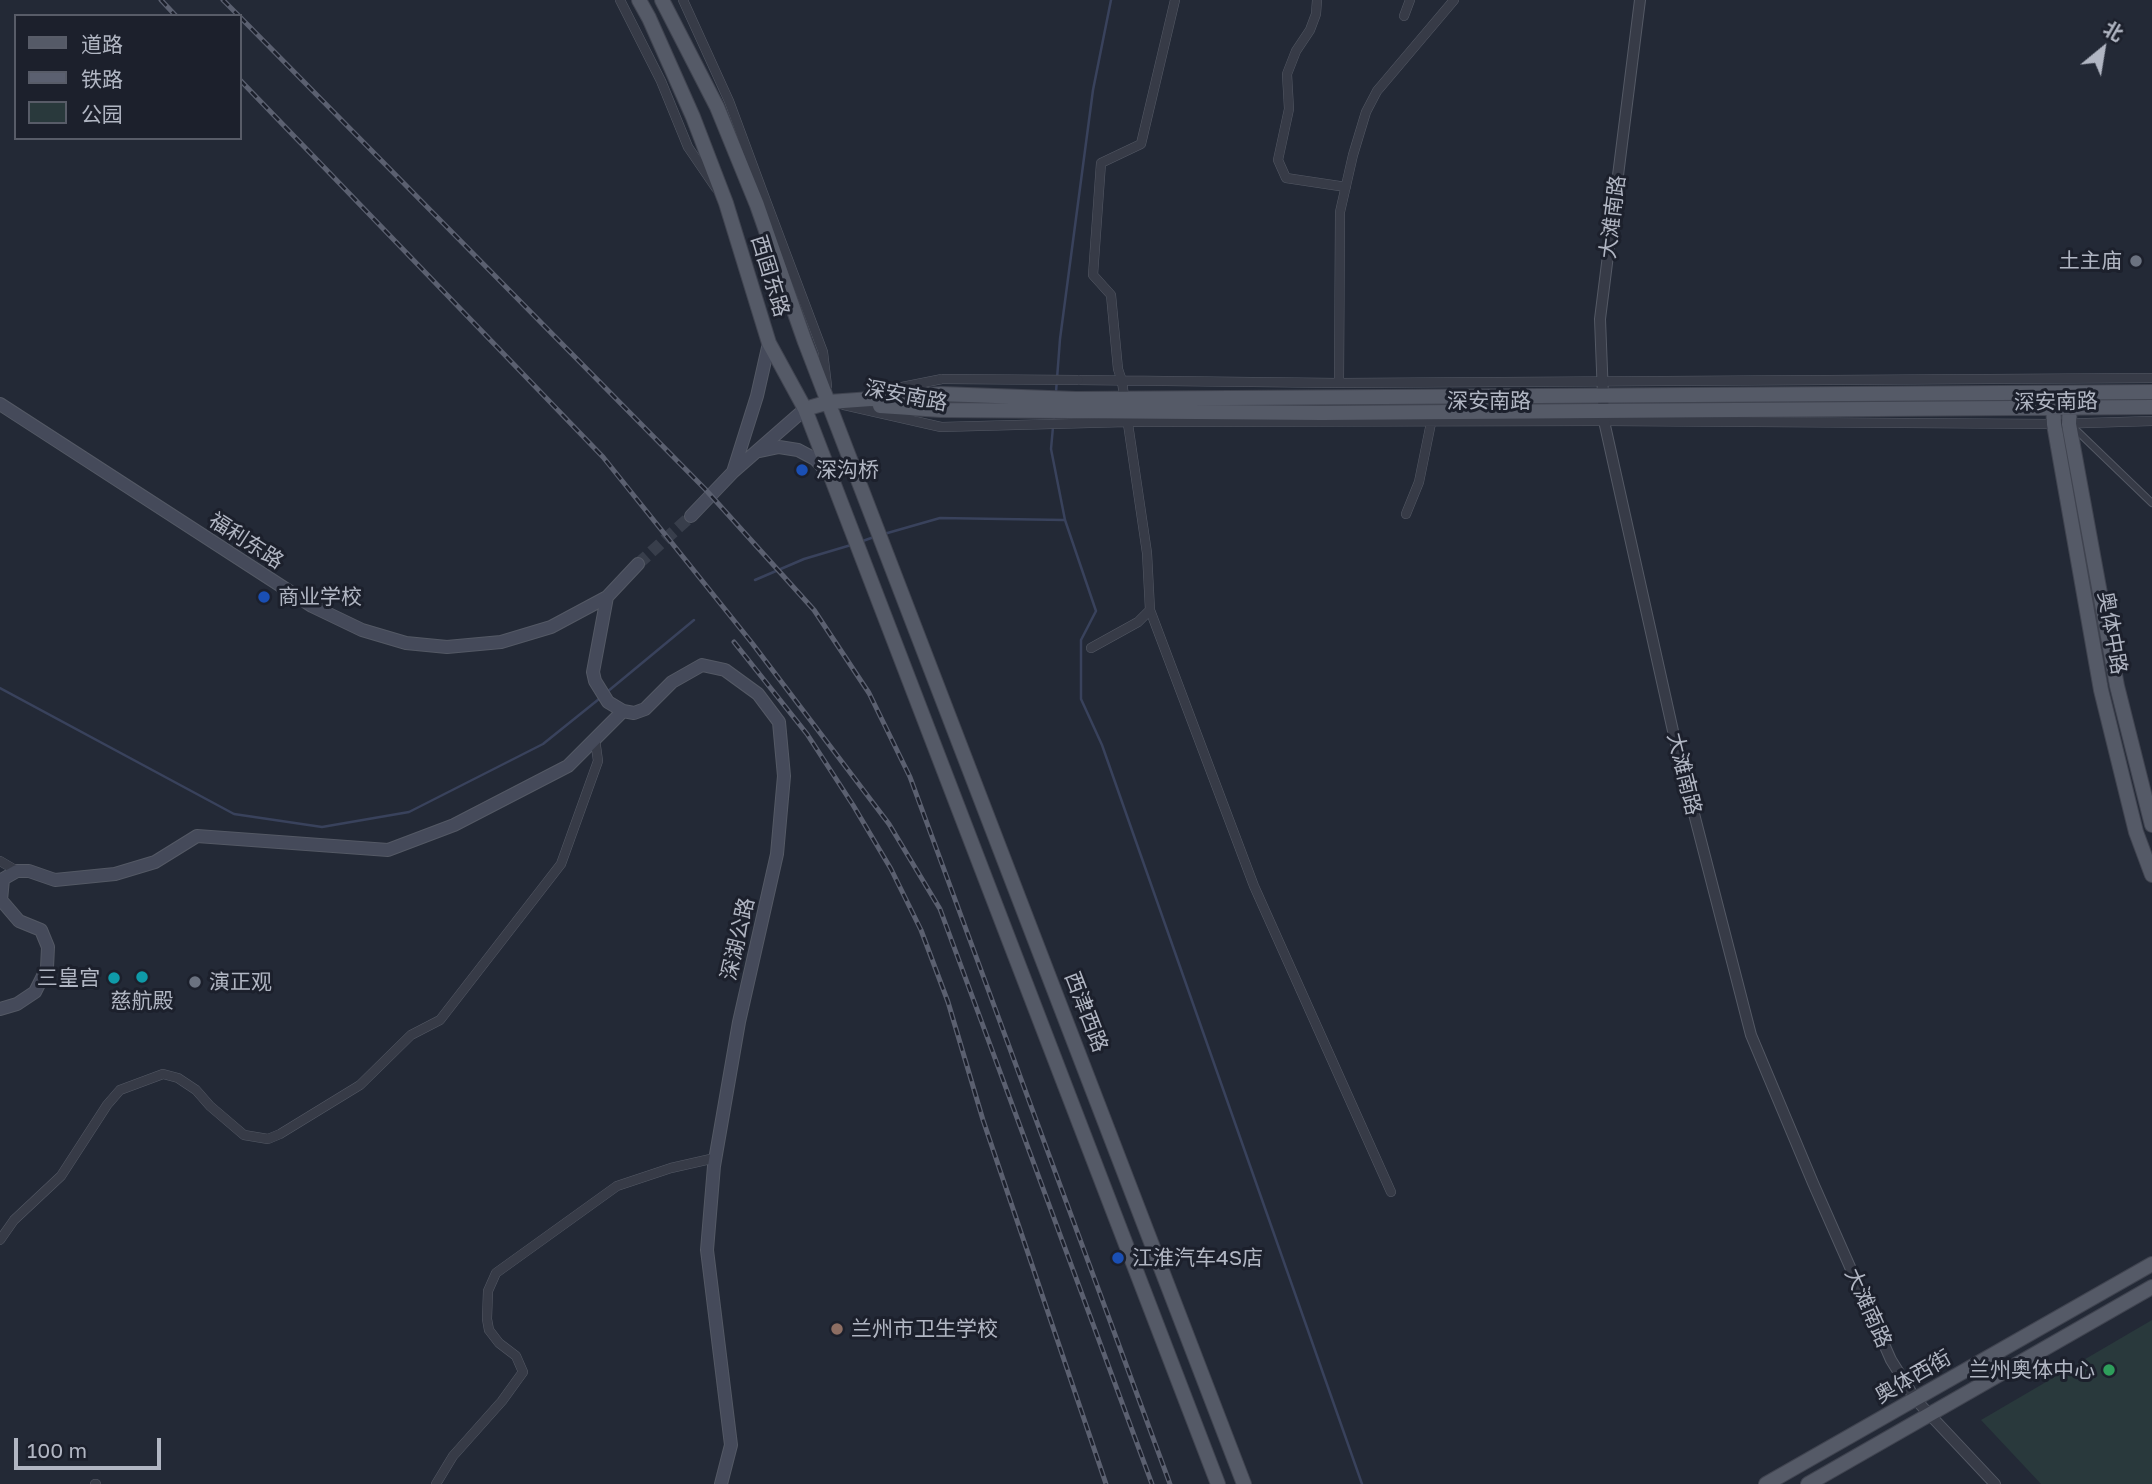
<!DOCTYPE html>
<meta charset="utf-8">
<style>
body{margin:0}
#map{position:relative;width:2152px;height:1484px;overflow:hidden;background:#232936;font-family:"Golos Text","Noto Sans SC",sans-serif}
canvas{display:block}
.legend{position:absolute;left:14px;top:14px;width:228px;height:126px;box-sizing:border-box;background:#1c202c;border:2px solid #585c68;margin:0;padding:9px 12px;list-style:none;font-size:21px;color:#b1b6c3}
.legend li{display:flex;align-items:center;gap:14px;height:35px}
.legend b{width:35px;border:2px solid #585c68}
.north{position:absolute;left:2068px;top:14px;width:70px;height:70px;-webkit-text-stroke:5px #1c202c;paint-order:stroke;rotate:30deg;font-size:19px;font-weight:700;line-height:28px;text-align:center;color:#b1b6c3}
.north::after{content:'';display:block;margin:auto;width:24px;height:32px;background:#b1b6c3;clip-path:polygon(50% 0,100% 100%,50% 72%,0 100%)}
.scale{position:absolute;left:14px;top:1438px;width:147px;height:32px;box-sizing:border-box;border:4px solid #b1b6c3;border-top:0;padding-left:9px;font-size:21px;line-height:24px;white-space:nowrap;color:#b1b6c3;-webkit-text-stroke:5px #1c202c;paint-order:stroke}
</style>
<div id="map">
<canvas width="2152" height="1484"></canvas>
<ul class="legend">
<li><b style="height:9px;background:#555a67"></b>道路</li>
<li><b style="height:9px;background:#5b6070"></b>铁路</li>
<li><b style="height:19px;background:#29393c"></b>公园</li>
</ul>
<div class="north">北</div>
<div class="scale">100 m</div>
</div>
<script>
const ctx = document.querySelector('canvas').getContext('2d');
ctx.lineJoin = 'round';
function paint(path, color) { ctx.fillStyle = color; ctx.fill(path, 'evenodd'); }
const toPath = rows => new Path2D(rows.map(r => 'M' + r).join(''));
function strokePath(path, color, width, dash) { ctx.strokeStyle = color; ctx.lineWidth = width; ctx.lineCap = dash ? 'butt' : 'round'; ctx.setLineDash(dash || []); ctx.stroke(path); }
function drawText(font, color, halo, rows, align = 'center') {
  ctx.font = font + ' "Golos Text","Noto Sans SC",sans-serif'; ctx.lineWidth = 6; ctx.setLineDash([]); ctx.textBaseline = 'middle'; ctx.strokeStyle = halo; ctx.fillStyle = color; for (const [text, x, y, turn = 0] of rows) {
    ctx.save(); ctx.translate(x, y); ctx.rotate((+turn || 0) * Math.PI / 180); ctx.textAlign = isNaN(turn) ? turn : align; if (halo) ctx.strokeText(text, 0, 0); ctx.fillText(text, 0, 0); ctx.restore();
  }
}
paint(toPath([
 [2152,1320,2152,1484,2041,1484,1981,1420]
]), '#29393c');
strokePath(toPath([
 [1056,392,1060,339,1093,90,1111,0],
 [1054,416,1051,449,1065,520,1096,611,1081,640,1081,699,1102,745,1362,1484],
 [884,534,940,518,1064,520],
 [860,542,874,537],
 [755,580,804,559,851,545],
 [0,688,234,814,322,827,409,812,543,744,599,699],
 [607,692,694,620]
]), '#39425c', 2.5);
strokePath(toPath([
 [638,564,691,516]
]), '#383e4b', 12, [12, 6]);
const pedestrian = toPath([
 [2073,427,2152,503]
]);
const minor = toPath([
 [620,0,661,81,688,147,716,188],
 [683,0,729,101,766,201,823,352,827,386],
 [1317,0,1316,14,1310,30,1296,51,1287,74,1289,109,1278,160,1286,178,1346,187],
 [1404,16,1410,0],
 [1078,380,1339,383,2152,378],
 [1339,383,1340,212,1353,155,1366,112,1377,91,1454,0],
 [872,393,942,379],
 [1125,404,1122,381,1118,369,1111,295,1093,275,1101,163,1141,144,1175,0],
 [844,405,941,427,1127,422,1604,421,2054,424,2152,421],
 [1127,417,1147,553,1150,610,1254,886,1391,1192],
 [1406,514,1419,482,1432,418],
 [1091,648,1138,622,1150,610],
 [0,861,17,871],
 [0,1240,14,1220,61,1176,107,1105,120,1090,163,1074,178,1078,196,1090,210,1106,244,1135,268,1139,280,1134,360,1085,411,1035,440,1020,561,864,598,761,595,739],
 [95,1484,96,1484],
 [436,1484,453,1456,502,1401,523,1372,516,1356,499,1343,489,1330,487,1319,488,1291,496,1273,617,1186,671,1168,715,1158]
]);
const tertiary = toPath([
 [1640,0,1600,319,1604,421,1675,740,1751,1035,1813,1183,1891,1360,1916,1400,1995,1484]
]);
const secondary = toPath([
 [0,404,312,606,362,630,406,643,447,647,501,642,551,627,607,597,638,564],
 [760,451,779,447,798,450,815,459,828,473],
 [733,472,757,396,769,343],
 [691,516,733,472,805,409],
 [607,597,593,672,595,681,608,702,623,711,634,713,645,709,672,682,702,665,725,670,758,694,779,722,784,776,777,854,739,1022,714,1166,707,1250,731,1445,721,1484],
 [0,1009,17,1004,35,992,47,968,48,947,41,930,19,921,1,900,3,879,17,871,29,871,55,880,115,874,155,862,197,836,388,850,454,825,568,766,623,711]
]);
const primary = toPath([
 [639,0,649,18,693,117,726,203,769,343,805,409,1218,1484],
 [662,0,717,107,757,205,805,342,1244,1484],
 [2053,401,2054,424,2101,690,2136,832,2152,875],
 [2070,402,2069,424,2117,686,2152,825],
 [880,406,941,410,1322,413,2152,407],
 [805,409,829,402,941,394,1076,399,2152,392],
 [1766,1484,2152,1264],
 [1808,1484,2152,1287]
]);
strokePath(pedestrian, '#545965', 8);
strokePath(minor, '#545965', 10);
strokePath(tertiary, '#545965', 12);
strokePath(secondary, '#545965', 14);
strokePath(primary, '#404450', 16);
strokePath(pedestrian, '#373b47', 6);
strokePath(minor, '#373b47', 9);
strokePath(tertiary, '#373b47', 10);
strokePath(secondary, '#454a5a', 12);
strokePath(primary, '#555a67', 14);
const rail = toPath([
 [161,0,176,16],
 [223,0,239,16],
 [240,17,705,489,814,610,869,693,910,777,1170,1484],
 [240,80,603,457,752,643,889,824,940,909,1152,1484],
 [734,642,807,734,853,805,891,869,921,930,948,1002,983,1120,1106,1484]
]);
strokePath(rail, '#5b6070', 5);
strokePath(rail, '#1c202c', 2.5, [8]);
const minorBridge = toPath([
 [942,379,1078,380]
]);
strokePath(minorBridge, '#545965', 10, []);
strokePath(minorBridge, '#373b47', 9);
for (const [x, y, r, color] of [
 [2136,261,7,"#6b7280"],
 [802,470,7,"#1a4fb4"],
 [264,597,7,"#1a4fb4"],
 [142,977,7,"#0f9aa8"],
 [114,978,7,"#0f9aa8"],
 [195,982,7,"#6b7280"],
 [1118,1258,7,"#1a4fb4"],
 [837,1329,7,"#8d6e63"],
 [2109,1370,7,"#2e9e5b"]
]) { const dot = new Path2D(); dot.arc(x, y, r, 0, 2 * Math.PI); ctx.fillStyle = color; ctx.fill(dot); strokePath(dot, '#1c202c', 2.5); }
drawText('21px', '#b1b6c3', '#1c202c', [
 ["大滩南路",1613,217,-83],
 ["西固东路",770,276,73],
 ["深安南路",906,396,11],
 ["深安南路",1489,401],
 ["深安南路",2056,402,-1],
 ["福利东路",246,541,33],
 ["奥体中路",2112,633,80],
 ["大滩南路",1684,774,76],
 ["深湖公路",738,939,-77],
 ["西津西路",1086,1012,69],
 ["大滩南路",1868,1308,66],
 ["奥体西街",1913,1377,-30]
]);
drawText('21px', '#b1b6c3', '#1c202c', [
 ["土主庙",2122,261,"right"],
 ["深沟桥",816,470],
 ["商业学校",278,597],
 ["三皇宫",100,978,"right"],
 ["演正观",209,982],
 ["慈航殿",142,1001,"center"],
 ["江淮汽车4S店",1132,1258],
 ["兰州市卫生学校",851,1329],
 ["兰州奥体中心",2095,1370,"right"]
], 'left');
</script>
